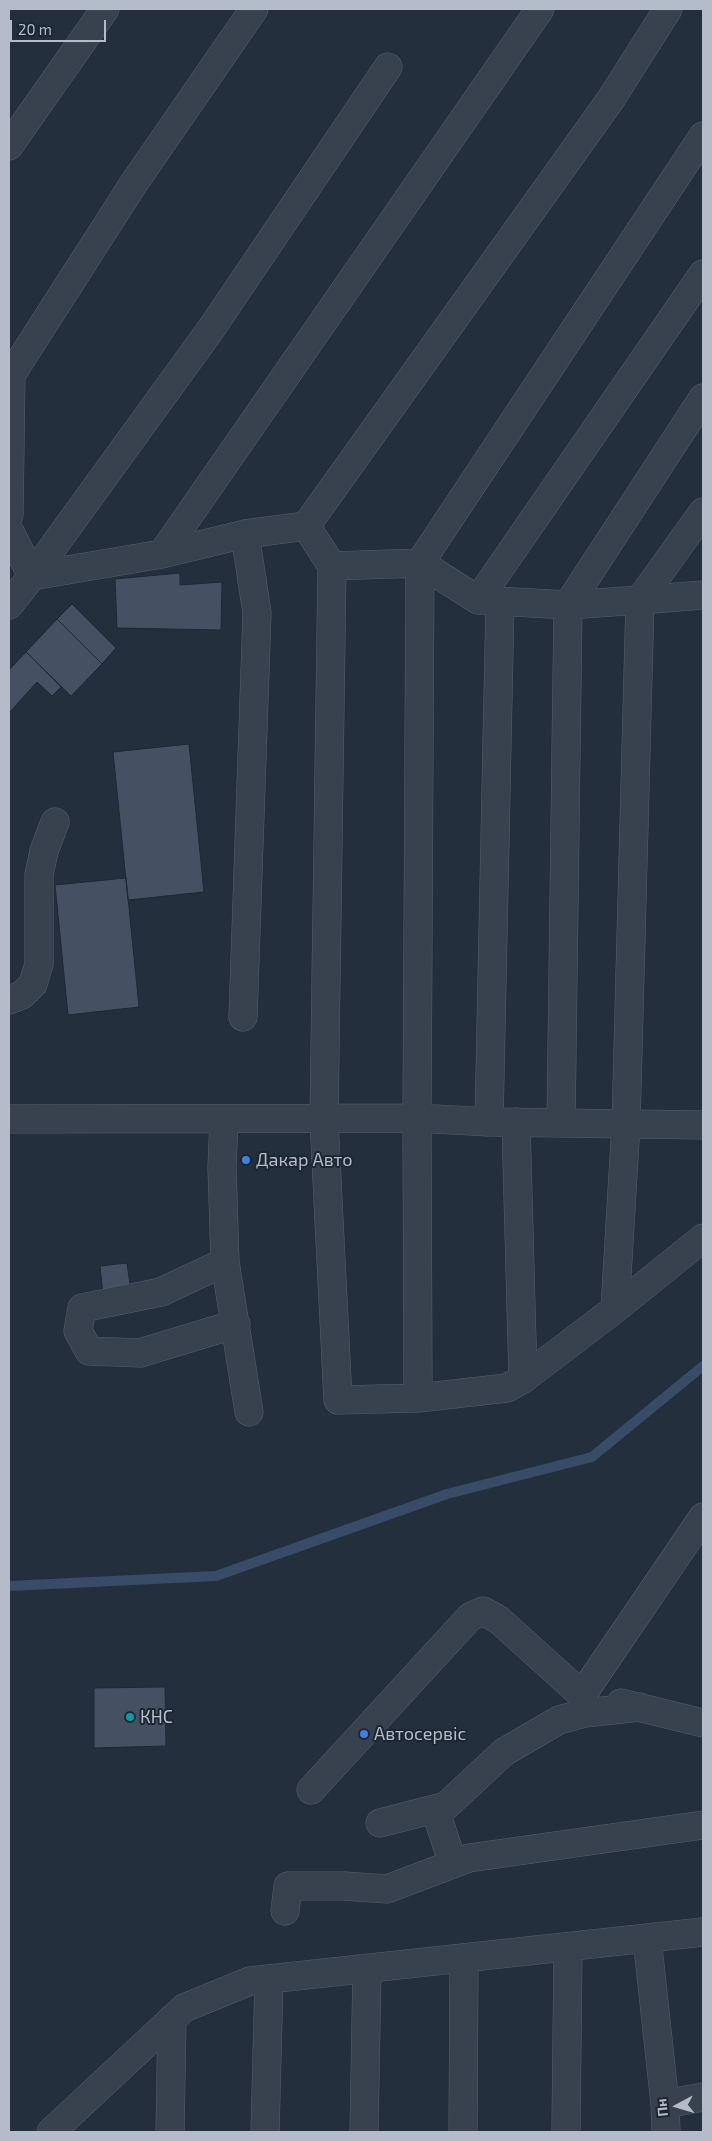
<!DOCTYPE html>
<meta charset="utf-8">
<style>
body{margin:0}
#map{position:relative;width:712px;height:2141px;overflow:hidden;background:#242f3e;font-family:"Exo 2",sans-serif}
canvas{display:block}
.frame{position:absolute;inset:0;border:10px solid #b4bcc9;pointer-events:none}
.north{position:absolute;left:652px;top:2081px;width:50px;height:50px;-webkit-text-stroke:4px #1d2633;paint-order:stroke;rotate:264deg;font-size:14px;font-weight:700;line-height:20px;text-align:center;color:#b4bcc9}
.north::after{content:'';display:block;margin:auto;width:18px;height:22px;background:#b4bcc9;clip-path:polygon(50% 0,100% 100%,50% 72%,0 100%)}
.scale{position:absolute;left:10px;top:20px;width:96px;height:22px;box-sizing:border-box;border:2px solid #b4bcc9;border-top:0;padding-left:6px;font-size:15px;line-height:18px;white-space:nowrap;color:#b4bcc9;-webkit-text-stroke:4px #1d2633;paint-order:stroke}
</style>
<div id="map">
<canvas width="712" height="2141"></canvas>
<div class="frame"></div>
<div class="north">Пн</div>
<div class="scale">20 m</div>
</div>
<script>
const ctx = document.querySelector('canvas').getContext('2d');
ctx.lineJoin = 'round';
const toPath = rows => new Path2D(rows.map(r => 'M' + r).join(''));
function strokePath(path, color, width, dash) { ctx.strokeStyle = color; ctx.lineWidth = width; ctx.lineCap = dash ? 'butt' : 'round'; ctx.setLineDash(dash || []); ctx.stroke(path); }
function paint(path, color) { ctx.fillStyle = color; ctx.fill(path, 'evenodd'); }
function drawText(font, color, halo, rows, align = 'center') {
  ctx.font = font + ' "Exo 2",sans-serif'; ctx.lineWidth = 4; ctx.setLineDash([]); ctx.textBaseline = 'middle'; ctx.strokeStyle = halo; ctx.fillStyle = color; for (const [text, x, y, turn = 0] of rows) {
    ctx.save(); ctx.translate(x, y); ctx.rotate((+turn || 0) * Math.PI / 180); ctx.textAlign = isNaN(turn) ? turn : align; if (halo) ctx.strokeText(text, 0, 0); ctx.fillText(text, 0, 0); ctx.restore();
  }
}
strokePath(toPath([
 [9,1586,216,1576,447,1494,592,1457,703,1366]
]), '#394c67', 10);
const building = toPath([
 [180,573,180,585,222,582,221,630,117,628,115,579,180,573],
 [72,604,116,648,102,664,57,619,72,604],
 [57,619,102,664,71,696,26,652,57,619],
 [26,652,61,687,52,696,37,682,9,713,9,670,26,652],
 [189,744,204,892,128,900,113,752,189,744],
 [126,878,139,1007,68,1015,55,885,126,878],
 [127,1263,131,1292,103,1295,100,1266,127,1263],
 [165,1687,166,1746,94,1748,94,1688,165,1687]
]);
paint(building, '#455162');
strokePath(building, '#1f2835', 1);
const minor = toPath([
 [9,146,105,9],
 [703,398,568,605,478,600,420,563,332,566,324,1120,338,1400,418,1398,507,1388,523,1379,615,1309,703,1238],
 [703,512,640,600,703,595],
 [9,515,11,375,134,183,254,9],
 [306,526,332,566],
 [9,530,32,576,211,329,388,67],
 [245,534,306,526,611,99,668,9],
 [162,554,540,9],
 [478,600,703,274],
 [9,605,32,576,162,554,245,534,257,613,243,1017],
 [9,1000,22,995,33,984,39,964,39,875,44,851,55,822],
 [9,1119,417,1118,489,1122,703,1125],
 [224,1119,222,1167,225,1262,249,1412],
 [489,1122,500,602],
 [516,1122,523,1379],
 [561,1123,568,605,640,600,626,1124,615,1309],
 [225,1262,161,1292,82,1308,78,1331,89,1351,140,1353,236,1324],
 [418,1398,417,1118,420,563,703,136],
 [621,1703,703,1723],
 [311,1790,470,1617,483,1611,499,1620,582,1695,703,1517],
 [435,1809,453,1864],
 [380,1823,446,1806,504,1752,559,1720,585,1713,640,1707],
 [285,1911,288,1886,344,1886,387,1889,469,1858,703,1825],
 [647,1938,665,2104,666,2132],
 [665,2104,703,2097],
 [51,2132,184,2008,250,1981,703,1932],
 [170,2132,172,2019],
 [265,2132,269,1979],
 [364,2132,367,1969],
 [463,2132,464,1958],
 [566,2132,568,1947]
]);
strokePath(minor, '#565f6c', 29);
strokePath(minor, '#38414e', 28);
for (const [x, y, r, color] of [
 [246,1160,5,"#3f7fe0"],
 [130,1717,5,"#0f9aa8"],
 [364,1734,5,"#3f7fe0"]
]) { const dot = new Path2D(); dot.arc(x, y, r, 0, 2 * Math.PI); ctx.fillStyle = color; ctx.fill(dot); strokePath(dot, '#1d2633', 2); }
drawText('18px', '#b4bcc9', '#1d2633', [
 ["Дакар Авто",256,1160],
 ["КНС",140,1717],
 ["Автосервіс",374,1734]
], 'left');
</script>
